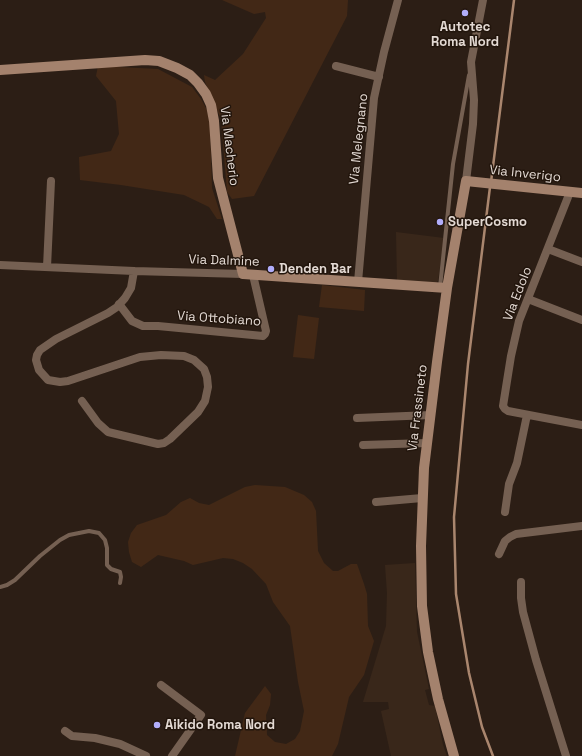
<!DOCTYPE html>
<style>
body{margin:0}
canvas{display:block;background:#2c1e15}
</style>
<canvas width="582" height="756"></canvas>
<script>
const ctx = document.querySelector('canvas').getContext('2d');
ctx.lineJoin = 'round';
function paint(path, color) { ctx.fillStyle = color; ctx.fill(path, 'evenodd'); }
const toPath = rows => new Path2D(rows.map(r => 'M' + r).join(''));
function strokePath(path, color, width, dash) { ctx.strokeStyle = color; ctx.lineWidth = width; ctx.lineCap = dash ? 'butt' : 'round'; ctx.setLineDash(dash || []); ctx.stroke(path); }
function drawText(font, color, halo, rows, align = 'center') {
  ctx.font = font + ' "Space Grotesk",sans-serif'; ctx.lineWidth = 3; ctx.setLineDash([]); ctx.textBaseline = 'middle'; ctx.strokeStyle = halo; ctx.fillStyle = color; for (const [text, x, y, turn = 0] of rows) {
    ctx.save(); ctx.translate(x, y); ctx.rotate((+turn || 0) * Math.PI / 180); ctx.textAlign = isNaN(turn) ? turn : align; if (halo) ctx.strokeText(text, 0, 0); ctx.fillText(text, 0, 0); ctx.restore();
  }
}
paint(toPath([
 [396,232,444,238,438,281,436,283,411,282,397,280],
 [415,563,417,632,429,689,425,690,429,705,435,706,443,745,447,756,391,756,381,711,389,709,388,702,363,702,386,626,387,593,385,565]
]), '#39271a');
paint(toPath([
 [222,0,348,0,347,16,254,196,232,199,227,192,221,119,205,82,204,75,215,80,243,54,266,18,265,12,254,14],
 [98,66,158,69,192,87,201,99,207,110,210,124,212,188,222,219,217,219,209,207,184,195,121,185,80,180,79,157,111,151,119,134,116,101,96,76],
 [322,285,365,290,364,311,319,307],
 [298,315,319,318,314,359,293,357],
 [255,485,285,487,304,495,312,502,316,511,318,551,324,563,333,571,338,571,351,564,357,564,364,584,367,594,368,626,374,641,364,675,349,697,338,744,332,756,235,756,245,713,265,686,271,694,270,705,266,715,267,735,275,742,286,744,295,739,300,731,304,711,298,682,290,626,273,602,266,584,252,569,243,563,233,559,223,558,193,565,184,561,158,555,141,567,132,562,129,552,128,542,131,533,137,525,166,515,181,502,190,498,199,503,209,505,245,487]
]), '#422816');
strokePath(toPath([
 [491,182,514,0],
 [490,187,468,364,454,517,456,594,469,673,482,727,493,756]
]), '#aa866e', 2.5);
strokePath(toPath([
 [440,287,453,164,469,75],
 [0,587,7,585,15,580,40,556,60,540,69,535,89,531,99,533,105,540,107,548,107,565,111,569,120,572,121,577,120,583]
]), '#756052', 4);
strokePath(toPath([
 [336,66,379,77],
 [466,181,473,124,474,100,471,62,483,0],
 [570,192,519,321,511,356,503,406,505,409,508,411,582,425],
 [548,249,582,262],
 [0,265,134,271,243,274],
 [47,267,51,181],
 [358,282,374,98,384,52,398,0],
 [528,299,582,320],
 [119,304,132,321,143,326,158,326,263,336,265,334,266,331,253,275],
 [82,401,98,423,108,432,158,444,164,443,170,439,198,412,205,401,208,387,207,377,204,369,194,360,184,356,161,355,140,357,68,381,60,382,48,380,39,370,36,360,37,355,40,350,56,339,108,313,117,307,125,298,131,288,134,271],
 [357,418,431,415],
 [363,445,427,443],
 [376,502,422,498],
 [505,512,509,484,517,463,527,415],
 [499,554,505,541,510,537,516,534,582,526],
 [521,582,521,598,523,612,536,660,566,756],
 [161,685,201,715,172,756],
 [65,731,72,736,95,738,120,744,146,756]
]), '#756052', 8);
strokePath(toPath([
 [0,70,145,60,159,61,177,68,190,75,198,83,206,94,211,105,214,121,218,178,243,274,447,288],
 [454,756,438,699,428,652,422,606,421,546,424,468,437,362,447,288,466,181,582,193]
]), '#a4826d', 10);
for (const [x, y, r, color] of [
 [465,13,4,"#b1adfa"],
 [440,222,4,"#b1adfa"],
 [271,269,4,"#b1adfa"],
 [157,725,4,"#b1adfa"]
]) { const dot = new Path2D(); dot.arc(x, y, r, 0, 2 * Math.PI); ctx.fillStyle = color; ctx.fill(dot); strokePath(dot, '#22150c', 1.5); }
drawText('bold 13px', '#e3d9d3', '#22150c', [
 ["Autotec",465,27,"center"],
 ["Roma Nord",465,42,"center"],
 ["SuperCosmo",448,222],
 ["Denden Bar",279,269],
 ["Aikido Roma Nord",165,725]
], 'left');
drawText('13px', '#e3d9d3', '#22150c', [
 ["Via Melegnano",359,139,-84],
 ["Via Macherio",229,146,83],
 ["Via Inverigo",525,174,6],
 ["Via Dalmine",224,261,2],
 ["Via Edolo",518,294,-69],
 ["Via Ottobiano",219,319,4],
 ["Via Frassineto",418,408,-83]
]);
</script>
